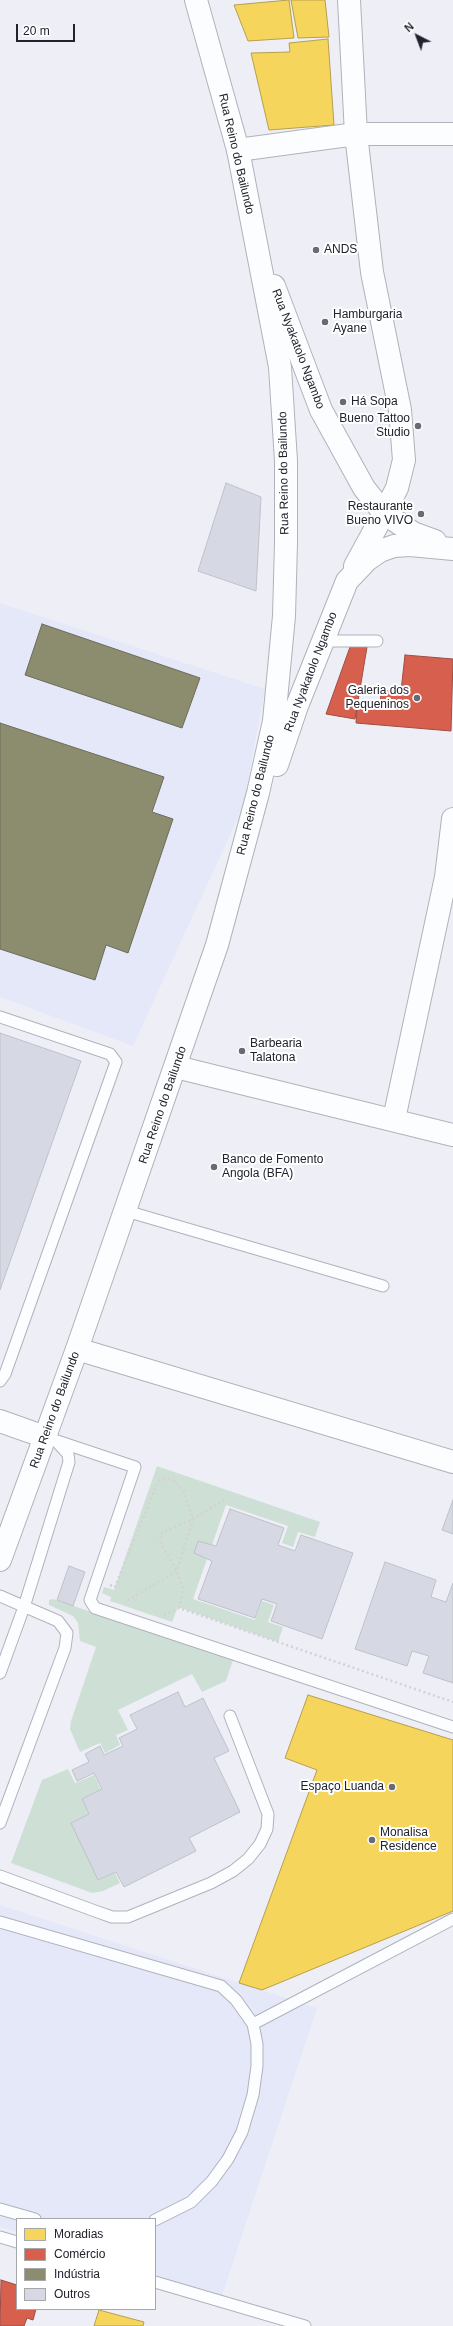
<!DOCTYPE html>
<meta charset="utf-8">
<style>
body{margin:0}
#map{position:relative;width:453px;height:2326px;overflow:hidden;background:#eeeff6;font-family:Arial,sans-serif}
canvas{display:block}
.legend{position:absolute;left:16px;top:2218px;width:140px;height:92px;box-sizing:border-box;background:#fff;border:1px solid #a6a7ab;margin:0;padding:5px 7px;list-style:none;font-size:12px;color:#20222e}
.legend li{display:flex;align-items:center;gap:8px;height:20px}
.legend b{width:20px;border:1px solid #a6a7ab}
.north{position:absolute;left:397px;top:16px;width:40px;height:40px;-webkit-text-stroke:3px #fff;paint-order:stroke;rotate:318deg;font-size:11px;font-weight:700;line-height:16px;text-align:center;color:#20222e}
.north::after{content:'';display:block;margin:auto;width:14px;height:18px;background:#20222e;clip-path:polygon(50% 0,100% 100%,50% 72%,0 100%)}
.scale{position:absolute;left:16px;top:24px;width:59px;height:18px;box-sizing:border-box;border:2px solid #20222e;border-top:0;padding-left:5px;font-size:12px;line-height:14px;white-space:nowrap;color:#20222e;-webkit-text-stroke:3px #fff;paint-order:stroke}
</style>
<div id="map">
<canvas width="453" height="2326"></canvas>
<ul class="legend">
<li><b style="height:11px;background:#f6d55c"></b>Moradias</li>
<li><b style="height:11px;background:#d6604d"></b>Comércio</li>
<li><b style="height:11px;background:#8c8c6e"></b>Indústria</li>
<li><b style="height:11px;background:#d6d8e3"></b>Outros</li>
</ul>
<div class="north">N</div>
<div class="scale">20 m</div>
</div>
<script>
const ctx = document.querySelector('canvas').getContext('2d');
ctx.lineJoin = 'round';
function paint(path, color) { ctx.fillStyle = color; ctx.fill(path, 'evenodd'); }
const toPath = rows => new Path2D(rows.map(r => 'M' + r).join(''));
function strokePath(path, color, width, dash) { ctx.strokeStyle = color; ctx.lineWidth = width; ctx.lineCap = dash ? 'butt' : 'round'; ctx.setLineDash(dash || []); ctx.stroke(path); }
function drawText(font, color, halo, rows, align = 'center') {
  ctx.font = font + ' Arial,sans-serif'; ctx.lineWidth = 4; ctx.setLineDash([]); ctx.textBaseline = 'middle'; ctx.strokeStyle = halo; ctx.fillStyle = color; for (const [text, x, y, turn = 0] of rows) {
    ctx.save(); ctx.translate(x, y); ctx.rotate((+turn || 0) * Math.PI / 180); ctx.textAlign = isNaN(turn) ? turn : align; if (halo) ctx.strokeText(text, 0, 0); ctx.fillText(text, 0, 0); ctx.restore();
  }
}
paint(toPath([
 [0,603,265,689,243,807,133,1046,0,997],
 [0,1905,317,2008,221,2299,155,2277,155,2219,17,2219,17,2232,0,2227]
]), '#e5e8f8');
paint(toPath([
 [157,1466,320,1522,315,1537,298,1532,293,1547,282,1543,288,1526,226,1505,193,1599,255,1620,262,1601,274,1605,268,1622,283,1627,278,1642,178,1607,172,1622,110,1601,111,1597,102,1593,104,1587,114,1590],
 [53,1599,233,1660,226,1681,202,1692,192,1674,118,1710,128,1730,116,1735,120,1745,105,1753,100,1743,80,1752,70,1729,71,1721,96,1647,80,1641,78,1623,73,1616,49,1605,49,1600],
 [68,1769,75,1783,94,1775,101,1790,82,1799,89,1815,72,1822,99,1880,115,1873,120,1883,103,1891,92,1893,11,1863,42,1780]
]), '#cedfd5');
const homes = toPath([
 [289,0,294,38,248,41,234,5,289,0],
 [291,0,325,0,329,37,298,38,291,0],
 [328,39,334,125,269,130,251,53,290,52,289,43,328,39],
 [308,1695,453,1740,453,1911,262,1990,239,1983,317,1770,285,1758,308,1695],
 [99,2310,144,2322,143,2326,94,2326,99,2310]
]);
paint(homes, '#f6d55c');
strokePath(homes, '#b69f4e', 1);
const shops = toPath([
 [350,647,367,647,355,719,326,714,350,647],
 [405,655,453,659,451,731,356,723,357,708,380,709,381,690,401,691,405,655],
 [1,2280,17,2285,17,2309,36,2309,33,2320,27,2318,24,2326,0,2326,1,2280]
]);
paint(shops, '#d6604d');
strokePath(shops, '#9f4d44', 1);
const industry = toPath([
 [42,624,200,678,182,728,25,675,42,624],
 [0,723,164,777,152,812,173,819,128,953,106,945,95,980,0,949,0,723]
]);
paint(industry, '#8c8c6e');
strokePath(industry, '#6c6c5b', 1);
const building = toPath([
 [226,483,261,497,256,591,198,571,226,483],
 [0,1033,81,1061,0,1290,0,1033],
 [453,1500,453,1534,442,1530,453,1500],
 [230,1509,284,1528,278,1545,295,1551,301,1535,353,1553,322,1639,271,1621,277,1604,262,1599,255,1618,198,1599,212,1561,194,1553,198,1541,216,1546,230,1509],
 [385,1562,436,1580,431,1597,446,1602,453,1583,453,1683,423,1673,429,1656,412,1651,407,1666,355,1649,385,1562],
 [69,1566,85,1572,73,1606,57,1600,69,1566],
 [178,1692,185,1707,203,1698,229,1751,214,1758,240,1812,189,1838,196,1851,124,1887,116,1872,98,1880,71,1823,89,1814,82,1799,102,1789,94,1773,77,1781,72,1770,89,1762,85,1754,100,1746,104,1755,123,1746,119,1738,137,1729,130,1715,178,1692]
]);
paint(building, '#d6d8e3');
strokePath(building, '#bfc1c9', 1);
const lane = toPath([
 [323,641,377,641],
 [0,1017,110,1054,116,1062,5,1374,0,1381],
 [126,1211,383,1286],
 [45,1437,135,1467,90,1600,95,1608,453,1727],
 [0,1596,58,1621,67,1633,65,1648,0,1823],
 [0,1673,24,1607,69,1462,68,1454,57,1442],
 [0,1876,95,1911,112,1917,128,1917,211,1883,233,1871,248,1859,260,1844,267,1829,268,1814,230,1716],
 [0,1922,221,1986,236,2000,253,2024],
 [0,2209,35,2219],
 [155,2220,191,2202,212,2181,228,2159,242,2132,253,2095,257,2066,257,2044,253,2024,453,1919],
 [0,2237,17,2242],
 [155,2282,305,2326]
]);
const street = toPath([
 [349,0,356,134,372,272,400,410,404,460,397,488,384,513],
 [238,150,356,134,453,134],
 [176,1067,453,1135],
 [394,1119,446,877,453,819],
 [77,1349,453,1462]
]);
const secondary = toPath([
 [274,286,321,410,364,488,384,513,413,533,435,541],
 [355,566,384,513],
 [277,765,297,706,347,581,367,560,380,551,394,546,410,545,453,549],
 [0,1421,45,1437],
 [0,1560,77,1349,217,945,258,793,274,721,284,616,286,543,286,461,280,367,238,150,196,0]
]);
strokePath(lane, '#b0b2bb', 13);
strokePath(street, '#b0b2bb', 24);
strokePath(secondary, '#b0b2bb', 24);
strokePath(toPath([
 [110,1585,115,1587,157,1484,161,1479,167,1478,174,1481,183,1490,193,1519,177,1571,126,1601],
 [179,1608,183,1589,177,1571,162,1545,160,1536,163,1532,193,1519,224,1500],
 [164,1615,179,1608,453,1702]
]), '#d2d2d5', 2.5, [2, 3]);
strokePath(lane, '#fcfdfe', 11);
strokePath(street, '#fcfdfe', 22);
strokePath(secondary, '#fcfdfe', 22);
for (const [x, y, r, color] of [
 [316,250,4,"#686a74"],
 [325,322,4,"#686a74"],
 [343,402,4,"#686a74"],
 [418,426,4,"#686a74"],
 [421,514,4,"#686a74"],
 [417,698,4,"#686a74"],
 [242,1051,4,"#686a74"],
 [214,1167,4,"#686a74"],
 [392,1787,4,"#686a74"],
 [372,1840,4,"#686a74"]
]) { const dot = new Path2D(); dot.arc(x, y, r, 0, 2 * Math.PI); ctx.fillStyle = color; ctx.fill(dot); strokePath(dot, '#fff', 1.5); }
drawText('12px', '#20222e', '#fff', [
 ["Rua Reino do Bailundo",236,154,77],
 ["Rua Nyakatolo Ngambo",298,349,69],
 ["Rua Reino do Bailundo",284,473,-91],
 ["Rua Nyakatolo Ngambo",311,672,-69],
 ["Rua Reino do Bailundo",256,795,-76],
 ["Rua Reino do Bailundo",163,1105,-71],
 ["Rua Reino do Bailundo",55,1410,-70]
]);
drawText('12px', '#20222e', '#fff', [
 ["ANDS",324,250],
 ["Hamburgaria",333,315],
 ["Ayane",333,329],
 ["Há Sopa",351,402],
 ["Bueno Tattoo",410,419,"right"],
 ["Studio",410,433,"right"],
 ["Restaurante",413,507,"right"],
 ["Bueno VIVO",413,521,"right"],
 ["Galeria dos",409,691,"right"],
 ["Pequeninos",409,705,"right"],
 ["Barbearia",250,1044],
 ["Talatona",250,1058],
 ["Banco de Fomento",222,1160],
 ["Angola (BFA)",222,1174],
 ["Espaço Luanda",384,1787,"right"],
 ["Monalisa",380,1833],
 ["Residence",380,1847]
], 'left');
</script>
